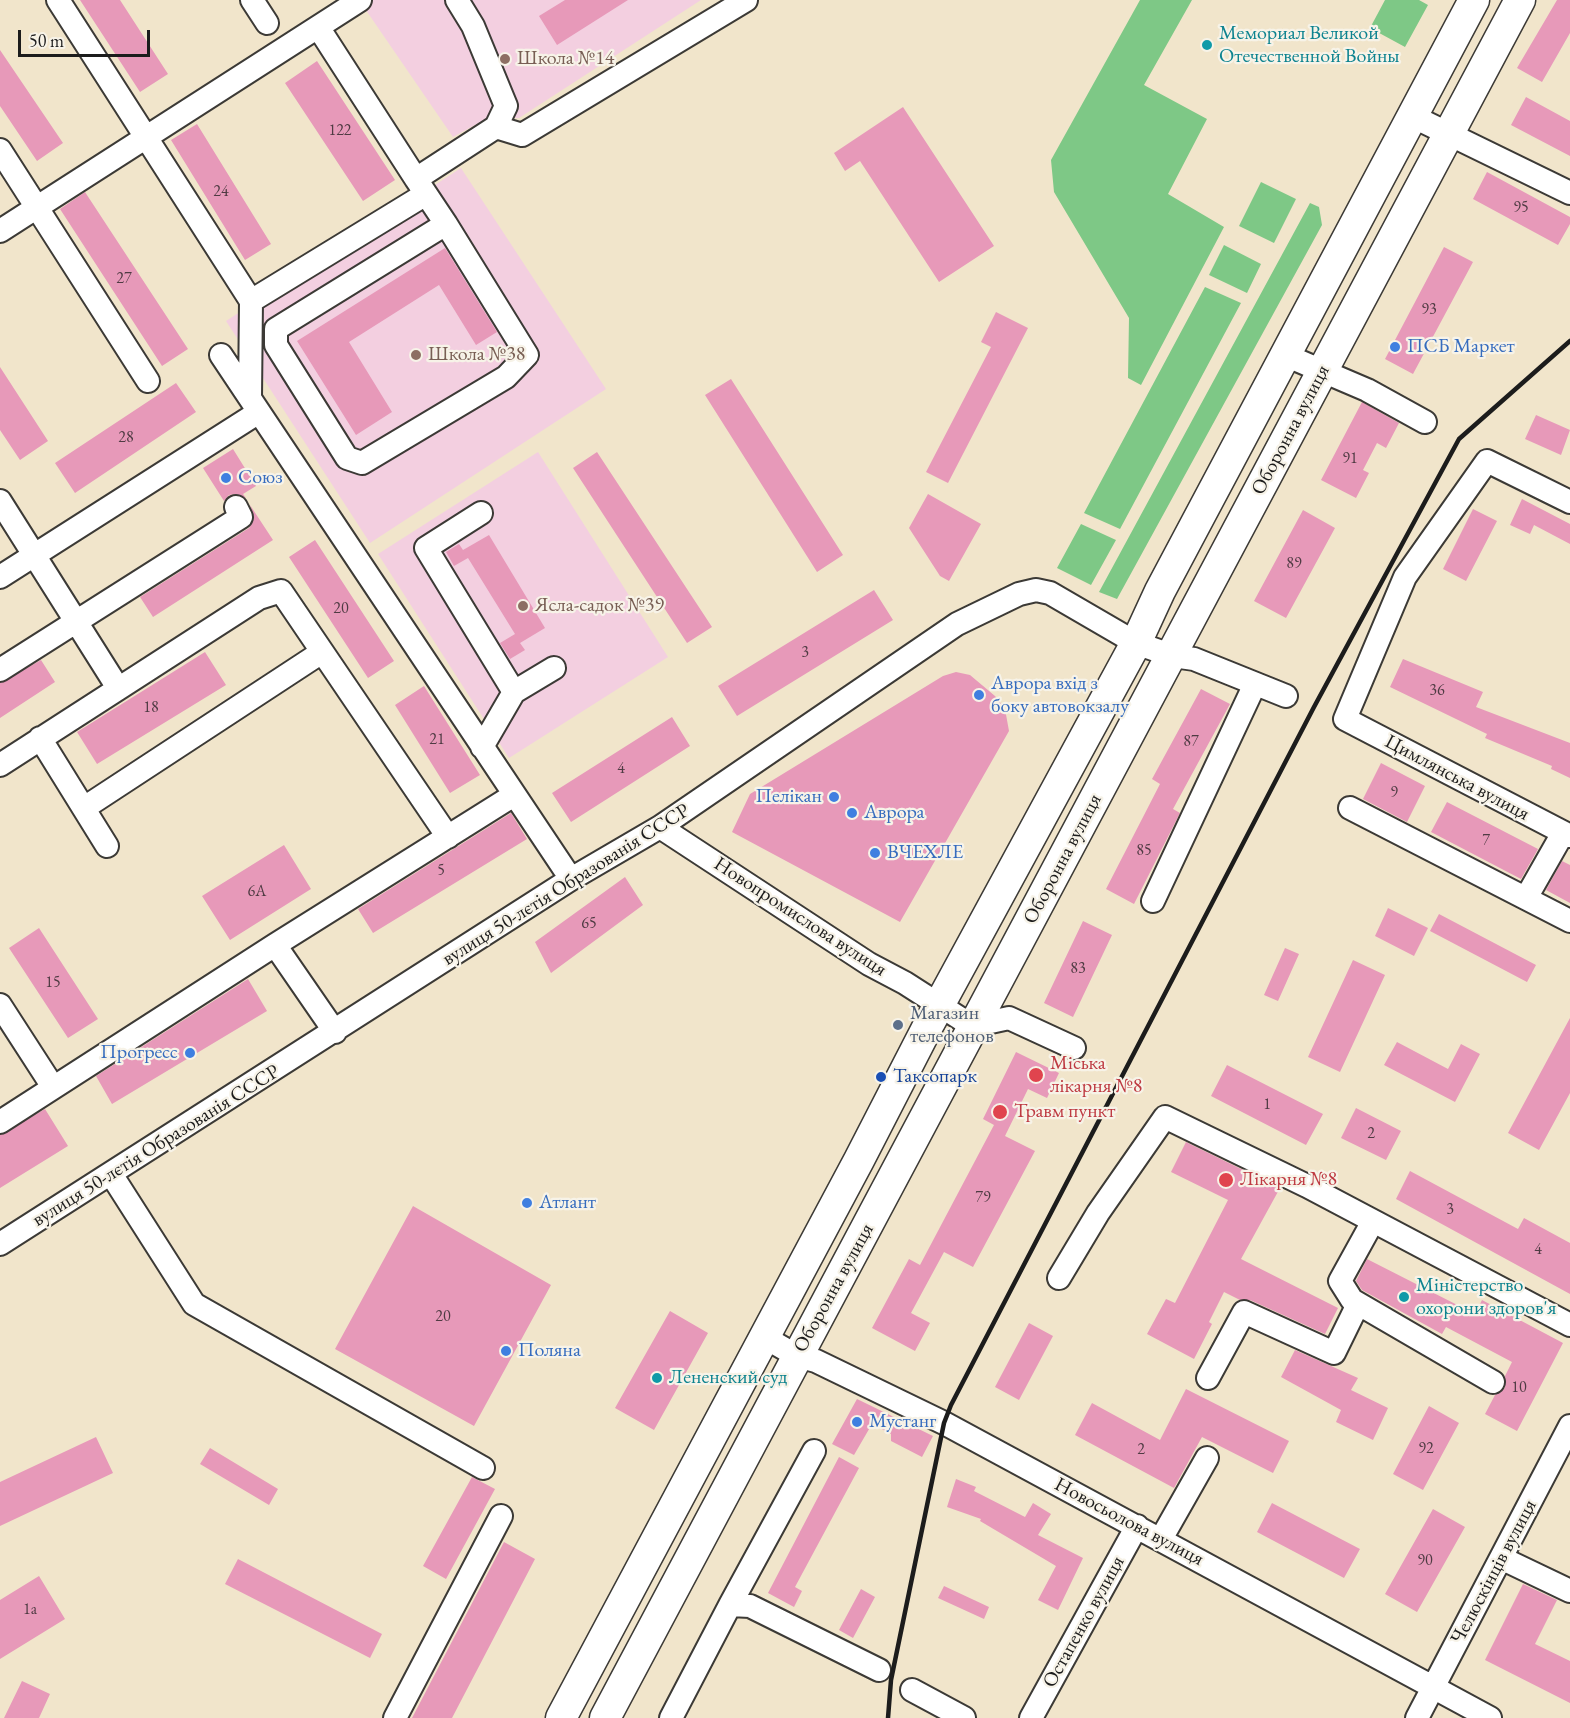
<!DOCTYPE html>
<meta charset="utf-8">
<style>
body{margin:0}
#map{position:relative;width:1570px;height:1718px;overflow:hidden;background:#f1e5cb;font-family:"EB Garamond",serif}
canvas{display:block}
.scale{position:absolute;left:18px;top:30px;width:132px;height:27px;box-sizing:border-box;border:3px solid #1c1c1c;border-top:0;padding-left:8px;font-size:18px;line-height:21px;white-space:nowrap;color:#1c1c1c;-webkit-text-stroke:4px #f7f3e8;paint-order:stroke}
</style>
<div id="map">
<canvas width="1570" height="1718"></canvas>
<div class="scale">50 m</div>
</div>
<script>
const ctx = document.querySelector('canvas').getContext('2d');
ctx.lineJoin = 'round';
function paint(path, color) { ctx.fillStyle = color; ctx.fill(path, 'evenodd'); }
const toPath = rows => new Path2D(rows.map(r => 'M' + r).join(''));
function strokePath(path, color, width, dash) { ctx.strokeStyle = color; ctx.lineWidth = width; ctx.lineCap = dash ? 'butt' : 'round'; ctx.setLineDash(dash || []); ctx.stroke(path); }
function drawText(font, color, halo, rows, align = 'center') {
  ctx.font = font + ' "EB Garamond",serif'; ctx.lineWidth = 4.5; ctx.setLineDash([]); ctx.textBaseline = 'middle'; ctx.strokeStyle = halo; ctx.fillStyle = color; for (const [text, x, y, turn = 0] of rows) {
    ctx.save(); ctx.translate(x, y); ctx.rotate((+turn || 0) * Math.PI / 180); ctx.textAlign = isNaN(turn) ? turn : align; if (halo) ctx.strokeText(text, 0, 0); ctx.fillText(text, 0, 0); ctx.restore();
  }
}
paint(toPath([
 [359,0,701,0,519,118,486,119,453,137],
 [461,168,606,389,370,543,226,321],
 [538,452,668,657,509,758,378,554]
]), '#f3cfe0');
paint(toPath([
 [1140,0,1192,0,1144,85,1207,119,1168,194,1224,227,1141,385,1128,378,1129,318,1054,192,1051,160],
 [1385,0,1419,0,1428,5,1405,47,1370,28],
 [1261,182,1296,199,1274,243,1239,226],
 [1310,203,1319,207,1322,225,1117,599,1099,592],
 [1224,245,1261,264,1247,293,1209,275],
 [1205,287,1241,303,1120,529,1084,513],
 [1081,524,1116,540,1091,585,1057,568]
]), '#7ec886');
paint(toPath([
 [80,0,120,0,168,74,140,92],
 [565,0,628,0,557,45,539,16],
 [1557,0,1570,0,1570,33,1542,82,1517,68],
 [0,50,63,143,37,161,0,106],
 [317,61,395,180,363,201,285,83],
 [1526,97,1570,121,1570,156,1511,125],
 [903,107,994,246,939,282,860,161,845,171,834,153],
 [197,124,271,244,245,260,171,140],
 [1487,172,1570,217,1570,224,1558,245,1473,199],
 [85,192,188,349,162,366,60,209],
 [1444,247,1473,262,1413,374,1385,359],
 [445,248,497,332,476,345,439,285,349,342,392,412,356,435,297,341],
 [996,312,1028,328,948,483,926,472,991,347,981,342],
 [0,367,48,441,20,460,0,430],
 [731,379,843,555,817,572,705,395],
 [176,383,196,412,75,493,55,463],
 [1362,402,1399,423,1386,448,1377,443,1363,470,1369,473,1356,498,1321,480],
 [1536,415,1570,430,1561,455,1525,439],
 [233,449,256,486,243,494,246,498,236,494,229,495,224,501,203,468],
 [597,452,712,627,687,643,573,468],
 [928,494,981,524,949,581,940,576,909,528],
 [1522,499,1570,524,1570,544,1534,525,1530,534,1510,525],
 [250,505,273,540,153,617,140,597,249,528,254,518],
 [1473,509,1497,521,1466,581,1443,569],
 [1303,510,1335,528,1286,618,1254,601],
 [489,535,545,628,520,643,525,650,510,659,500,643,515,634,468,558,454,566,446,552,459,544,463,550],
 [315,540,394,661,368,678,289,557],
 [874,590,893,620,737,716,718,686],
 [205,652,226,685,97,764,77,732],
 [1403,659,1483,692,1476,707,1570,743,1570,778,1551,769,1552,766,1485,738,1487,734,1390,687],
 [41,660,55,682,0,718,0,683],
 [956,672,970,675,995,696,1005,709,1009,731,900,922,732,832,750,794,943,676],
 [424,686,480,775,450,793,395,705],
 [1201,689,1230,704,1173,809,1180,813,1134,904,1106,889,1160,784,1152,779],
 [672,717,690,746,571,822,552,793],
 [1381,763,1425,786,1407,822,1363,799],
 [1447,802,1538,849,1521,879,1431,832],
 [511,813,527,839,373,933,358,909],
 [284,845,311,889,230,940,202,896],
 [1562,861,1570,865,1570,903,1546,890],
 [625,877,643,905,551,973,535,942],
 [1388,908,1428,928,1414,956,1375,936],
 [1439,914,1536,965,1527,982,1430,931],
 [1083,921,1112,935,1073,1017,1044,1003],
 [39,928,98,1019,68,1038,9,948],
 [1285,948,1299,954,1278,1001,1264,995],
 [1353,960,1385,975,1340,1072,1308,1057],
 [248,979,267,1011,112,1104,96,1076],
 [1570,1018,1570,1093,1539,1150,1508,1133],
 [1397,1042,1448,1069,1461,1044,1480,1054,1455,1102,1384,1065],
 [1016,1052,1059,1073,1047,1098,1028,1089,1005,1136,1035,1151,973,1267,944,1252,911,1313,930,1323,915,1351,872,1328,909,1259,920,1265,994,1125,983,1119],
 [1227,1065,1323,1114,1306,1145,1211,1096],
 [1356,1108,1401,1131,1386,1160,1341,1138],
 [45,1109,68,1146,0,1188,0,1135],
 [1186,1142,1280,1188,1241,1259,1338,1308,1325,1334,1250,1300,1240,1300,1224,1292,1209,1322,1212,1324,1194,1359,1147,1334,1166,1299,1175,1303,1228,1200,1171,1172],
 [1410,1171,1518,1229,1524,1218,1570,1243,1570,1294,1396,1199],
 [413,1206,551,1285,474,1426,335,1349],
 [1367,1259,1475,1314,1482,1300,1563,1343,1517,1431,1485,1414,1495,1395,1505,1388,1505,1376,1512,1362,1446,1327,1442,1334,1362,1290,1356,1281],
 [670,1311,708,1333,654,1430,615,1408],
 [1029,1323,1053,1336,1019,1400,995,1387],
 [1295,1350,1358,1378,1351,1390,1388,1408,1373,1440,1336,1422,1341,1410,1281,1377],
 [1186,1389,1289,1441,1273,1473,1202,1437,1174,1488,1075,1435,1092,1403,1160,1440],
 [857,1399,933,1436,922,1457,891,1441,891,1434,872,1424,854,1455,832,1444],
 [1429,1406,1459,1423,1423,1490,1393,1474],
 [96,1437,113,1473,0,1526,0,1482],
 [210,1448,278,1489,269,1505,200,1464],
 [839,1457,859,1468,795,1587,802,1591,794,1607,768,1593],
 [472,1477,495,1489,446,1579,423,1566],
 [956,1479,976,1487,974,1491,1025,1517,1033,1503,1051,1514,1038,1535,1083,1558,1058,1610,1038,1600,1056,1566,980,1521,981,1519,947,1507],
 [1272,1503,1360,1549,1344,1578,1257,1532],
 [1433,1509,1465,1527,1417,1612,1385,1594],
 [504,1542,535,1559,452,1718,412,1718],
 [238,1559,382,1634,370,1658,225,1584],
 [39,1576,65,1619,0,1659,0,1600],
 [1523,1584,1557,1600,1535,1644,1570,1661,1570,1703,1485,1660],
 [944,1586,989,1607,984,1619,938,1598],
 [861,1589,875,1597,853,1638,839,1630],
 [22,1681,50,1694,39,1718,4,1718]
]), '#e799b9');
const minor = toPath([
 [58,0,251,301],
 [252,0,267,23],
 [457,0,473,26,506,106,496,127],
 [318,27,416,179],
 [1412,116,1570,193],
 [0,150,148,381],
 [446,224,276,329,276,345,347,458,362,463,506,377,527,355,446,224,416,179,496,127,522,135,746,0],
 [0,231,360,0],
 [221,355,571,879],
 [1285,355,1367,390,1425,422],
 [250,397,251,301,426,194],
 [0,501,118,688],
 [1570,502,1487,461,1405,577,1345,719,1570,836],
 [481,513,426,548,514,692,554,668],
 [0,577,259,412],
 [0,670,241,517,236,507],
 [40,738,107,846],
 [482,747,514,692],
 [0,765,259,598,281,591,448,837],
 [84,808,322,652],
 [1350,808,1570,921],
 [660,827,869,964,905,983,972,1026,1009,1018,1074,1048],
 [1526,898,1563,833],
 [1153,901,1255,684],
 [275,945,335,1032],
 [0,1005,53,1087],
 [0,1122,275,945,514,795],
 [111,1174,194,1304,483,1468],
 [1372,1223,1340,1281,1352,1300,1493,1382],
 [0,1244,571,879,660,827,957,624,1019,594,1036,590,1050,593,1136,643,1173,656,1194,659,1286,696],
 [1059,1278,1098,1213,1165,1117,1307,1186,1570,1325],
 [764,1337,797,1356,816,1361,944,1423,1490,1718],
 [1208,1378,1244,1312,1334,1353,1358,1304],
 [1161,1539,1207,1458],
 [1501,1558,1570,1591],
 [730,1605,814,1451],
 [912,1690,964,1718],
 [395,1718,501,1516],
 [671,1718,730,1605,750,1606,879,1670],
 [1031,1718,1137,1526],
 [1417,1718,1570,1426]
]);
const major = toPath([
 [561,1718,859,1160,930,1022,1136,643,1160,591,1474,0],
 [605,1718,1520,0]
]);
strokePath(minor, '#3c3a36', 26);
strokePath(major, '#3c3a36', 33);
strokePath(minor, '#fff', 22);
strokePath(major, '#fff', 30);
strokePath(toPath([
 [888,1718,891,1680,944,1423,951,1405,1314,707,1459,439,1570,341]
]), '#1c1c1c', 4.5);
for (const [x, y, r, color] of [
 [1207,45,6,"#0f9aa8"],
 [505,59,6,"#8d6e63"],
 [1395,347,6,"#3f7fe0"],
 [416,355,6,"#8d6e63"],
 [226,478,6,"#3f7fe0"],
 [523,606,6,"#8d6e63"],
 [979,695,6,"#3f7fe0"],
 [834,797,6,"#3f7fe0"],
 [852,813,6,"#3f7fe0"],
 [875,853,6,"#3f7fe0"],
 [898,1025,6,"#5c6f8a"],
 [190,1053,6,"#3f7fe0"],
 [1036,1075,8,"#e0444e"],
 [881,1077,6,"#1a4fb4"],
 [1000,1112,8,"#e0444e"],
 [1226,1180,8,"#e0444e"],
 [527,1203,6,"#3f7fe0"],
 [1404,1297,6,"#0f9aa8"],
 [506,1351,6,"#3f7fe0"],
 [657,1378,6,"#0f9aa8"],
 [857,1422,6,"#3f7fe0"]
]) { const dot = new Path2D(); dot.arc(x, y, r, 0, 2 * Math.PI); ctx.fillStyle = color; ctx.fill(dot); strokePath(dot, '#f7f3e8', 2); }
drawText('16px', '#4f3b43', null, [
 ["122",340,131],
 ["24",221,192],
 ["95",1521,208],
 ["27",124,279],
 ["93",1429,310],
 ["28",126,438],
 ["91",1350,459],
 ["89",1294,564],
 ["20",341,609],
 ["3",805,653],
 ["36",1437,691],
 ["18",151,708],
 ["21",437,740],
 ["87",1191,742],
 ["4",621,769],
 ["9",1394,793],
 ["7",1486,841],
 ["85",1144,851],
 ["5",441,871],
 ["6А",257,892],
 ["65",589,924],
 ["83",1078,969],
 ["15",53,983],
 ["1",1267,1105],
 ["2",1371,1134],
 ["79",983,1198],
 ["3",1450,1210],
 ["4",1538,1250],
 ["20",443,1317],
 ["10",1519,1388],
 ["92",1426,1449],
 ["2",1141,1450],
 ["90",1425,1561],
 ["1а",30,1610]
]);
drawText('20px', '#0d838f', '#f7f3e8', [
 ["Мемориал Великой",1219,34],
 ["Отечественной Войны",1219,57],
 ["Міністерство",1416,1286],
 ["охорони здоров'я",1416,1309],
 ["Лененский суд",669,1378]
], 'left');
drawText('20px', '#785e54', '#f7f3e8', [
 ["Школа №14",517,59],
 ["Школа №38",428,355],
 ["Ясла-садок №39",535,606]
], 'left');
drawText('20px', '#366cbe', '#f7f3e8', [
 ["ПСБ Маркет",1407,347],
 ["Союз",238,478],
 ["Аврора вхід з",991,684],
 ["боку автовокзалу",991,707],
 ["Пелікан",822,797,"right"],
 ["Аврора",864,813],
 ["ВЧЕХЛЕ",887,853],
 ["Прогресс",178,1053,"right"],
 ["Атлант",539,1203],
 ["Поляна",518,1351],
 ["Мустанг",869,1422]
], 'left');
drawText('20px', '#1c1c1c', '#f7f3e8', [
 ["Оборонна вулиця",1291,430,-62],
 ["Цимлянська вулиця",1457,778,28],
 ["Оборонна вулиця",1063,859,-62],
 ["вулиця 50-лєтія Образованія СССР",566,885,-32],
 ["Новопромислова вулиця",800,917,33],
 ["вулиця 50-лєтія Образованія СССР",156,1146,-32],
 ["Оборонна вулиця",834,1288,-61],
 ["Новосьолова вулиця",1129,1522,28],
 ["Челюскінців вулиця",1494,1572,-62],
 ["Остапенко вулиця",1084,1622,-61]
]);
drawText('20px', '#4e5e75', '#f7f3e8', [
 ["Магазин",910,1014],
 ["телефонов",910,1037]
], 'left');
drawText('20px', '#be3a42', '#f7f3e8', [
 ["Міська",1050,1064],
 ["лікарня №8",1050,1087],
 ["Травм пункт",1014,1112],
 ["Лікарня №8",1240,1180]
], 'left');
drawText('20px', '#164399', '#f7f3e8', [
 ["Таксопарк",893,1077]
], 'left');
</script>
